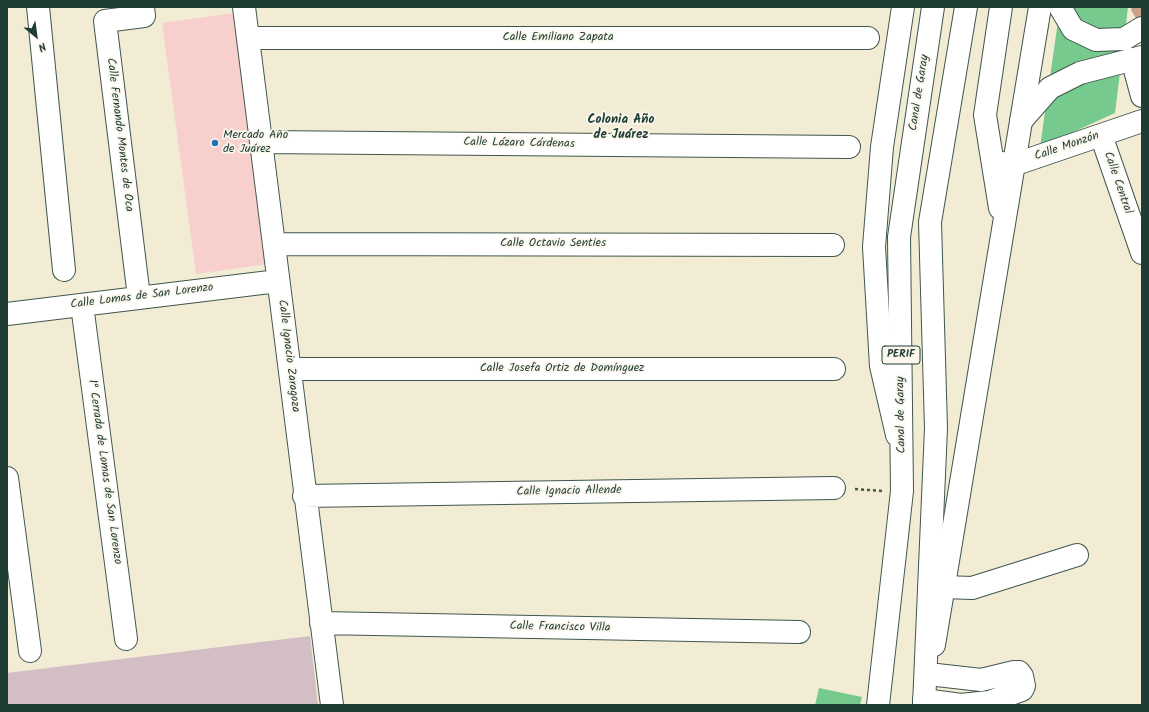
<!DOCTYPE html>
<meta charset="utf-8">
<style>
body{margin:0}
#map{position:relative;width:1149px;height:712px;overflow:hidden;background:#f2ecd5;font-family:Kalam,sans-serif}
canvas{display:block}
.frame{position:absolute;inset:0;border:8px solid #1f3d34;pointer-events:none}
.north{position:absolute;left:16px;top:16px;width:40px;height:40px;-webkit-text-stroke:3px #fbf7ec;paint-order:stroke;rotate:151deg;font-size:11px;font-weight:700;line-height:16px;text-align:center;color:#1f3d34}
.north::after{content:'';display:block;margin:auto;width:14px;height:18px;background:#1f3d34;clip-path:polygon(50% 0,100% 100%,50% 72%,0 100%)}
</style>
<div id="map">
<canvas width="1149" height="712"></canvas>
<div class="frame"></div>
<div class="north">N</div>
</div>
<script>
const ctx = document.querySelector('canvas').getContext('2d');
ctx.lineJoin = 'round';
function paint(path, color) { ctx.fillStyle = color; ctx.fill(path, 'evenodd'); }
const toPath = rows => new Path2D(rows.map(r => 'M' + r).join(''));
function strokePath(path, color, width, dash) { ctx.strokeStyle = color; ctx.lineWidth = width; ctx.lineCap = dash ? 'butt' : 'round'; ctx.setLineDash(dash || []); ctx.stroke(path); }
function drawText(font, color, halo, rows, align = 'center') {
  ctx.font = font + ' Kalam,sans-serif'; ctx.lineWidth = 3.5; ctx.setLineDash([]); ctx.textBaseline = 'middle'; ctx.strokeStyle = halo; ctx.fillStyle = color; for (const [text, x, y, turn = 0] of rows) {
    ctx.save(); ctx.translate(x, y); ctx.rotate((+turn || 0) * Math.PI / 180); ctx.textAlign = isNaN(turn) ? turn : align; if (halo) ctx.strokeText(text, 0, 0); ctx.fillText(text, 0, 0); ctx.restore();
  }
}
paint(toPath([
 [234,13,268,264,196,274,162,23]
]), '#f7d0ce');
paint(toPath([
 [310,636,318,705,7,705,7,673]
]), '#d2bec4');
paint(toPath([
 [1060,7,1128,7,1115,113,1040,147],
 [819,688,862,697,860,705,815,705]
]), '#76ca8e');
paint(toPath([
 [1132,7,1142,7,1142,17,1137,20,1131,10]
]), '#cba089');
const minor = toPath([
 [38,7,64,270],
 [244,7,332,705],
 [1060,7,1073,29,1096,40,1124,39,1142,28],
 [248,38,868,38],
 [1132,59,1142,96],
 [1021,121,1050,88,1080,73,1142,57],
 [1101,135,1142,253],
 [262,142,849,147],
 [997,162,1013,165,1142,121],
 [274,244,833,245],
 [139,297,105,21,144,16,143,7],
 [82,305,126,639],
 [7,314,278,281],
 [290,369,834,369],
 [7,478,30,651],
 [304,496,834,488],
 [944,587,972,588,1077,555],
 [321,623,799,632],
 [928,674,981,680,1014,672,1019,672,1022,676,1024,686,1022,690,989,702,961,705],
 [924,700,961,705]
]);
const major = toPath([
 [1000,208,985,115,1001,7],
 [897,435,881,366,874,247,882,147,903,7],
 [934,645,1040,7]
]);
const highway = toPath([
 [878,705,902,491,899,237,933,7],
 [924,705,936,428,930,222,966,7]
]);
strokePath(minor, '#3f574c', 24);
strokePath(major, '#3f574c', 24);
strokePath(highway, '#3f574c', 24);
strokePath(toPath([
 [855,489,882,491]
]), '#3f574c', 2.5, [3, 3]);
strokePath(minor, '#fff', 22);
strokePath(major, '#fff', 22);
strokePath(highway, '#fff', 22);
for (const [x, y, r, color] of [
 [215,143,4,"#1f6fb2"]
]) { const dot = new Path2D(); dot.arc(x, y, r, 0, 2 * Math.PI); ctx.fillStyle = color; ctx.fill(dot); strokePath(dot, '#fbf7ec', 1.5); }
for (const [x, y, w] of [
 [901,355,38]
]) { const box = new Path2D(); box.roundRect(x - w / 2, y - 9, w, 18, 3); ctx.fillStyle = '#fbf7ec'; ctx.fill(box); strokePath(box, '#1f3d34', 1); }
drawText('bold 11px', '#1f3d34', null, [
 ["PERIF",901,355]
]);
drawText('12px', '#1f3d34', '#fbf7ec', [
 ["Calle Emiliano Zapata",558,38],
 ["Canal de Garay",920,93,-81],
 ["Calle Fernando Montes de Oca",119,135,83],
 ["Calle Lázaro Cárdenas",519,144,1],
 ["Calle Monzón",1067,147,-19],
 ["Calle Central",1117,183,71],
 ["Calle Octavio Senties",553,244],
 ["Calle Lomas de San Lorenzo",142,297,-7],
 ["Calle Ignacio Zaragoza",288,356,83],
 ["Calle Josefa Ortiz de Domínguez",562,369],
 ["Canal de Garay",902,415,-91],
 ["1° Cerrada de Lomas de San Lorenzo",104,472,82],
 ["Calle Ignacio Allende",569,492,-1],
 ["Calle Francisco Villa",560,628,1]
]);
drawText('12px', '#1f3d34', '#fbf7ec', [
 ["Mercado Año",223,136],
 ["de Juárez",223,150]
], 'left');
drawText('bold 13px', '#1f3d34', '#fbf7ec', [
 ["Colonia Año",621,121],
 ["de Juárez",621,136]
]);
</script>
